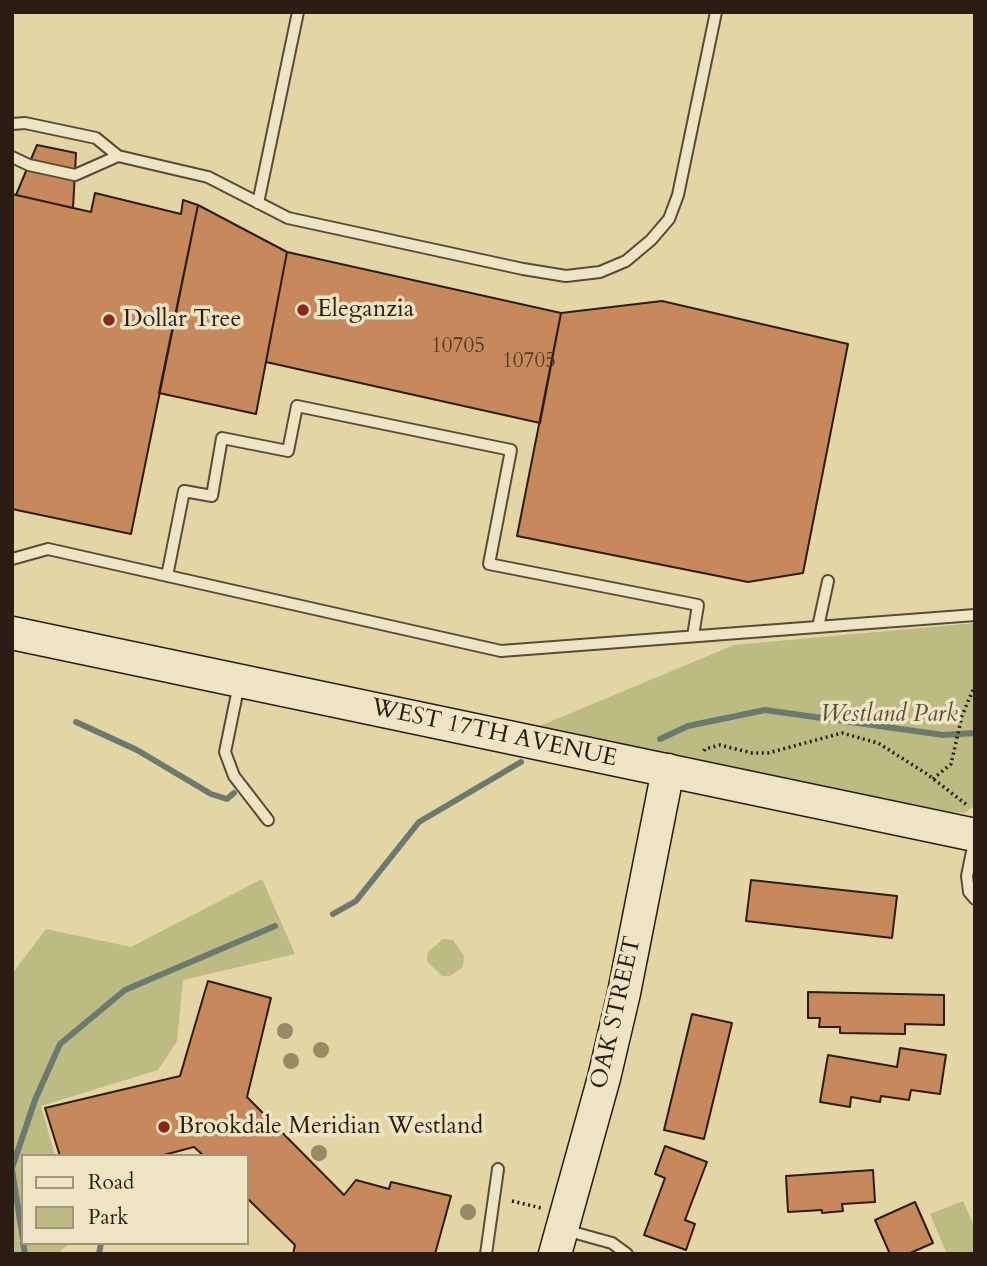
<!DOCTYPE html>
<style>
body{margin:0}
#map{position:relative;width:987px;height:1266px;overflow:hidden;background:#e4d5a4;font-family:Cardo,serif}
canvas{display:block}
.frame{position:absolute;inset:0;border:14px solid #2c1d14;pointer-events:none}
.legend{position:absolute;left:21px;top:1154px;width:228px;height:91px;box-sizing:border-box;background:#ede4c4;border:2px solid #a0947e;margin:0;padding:9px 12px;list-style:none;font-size:21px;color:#2c1d14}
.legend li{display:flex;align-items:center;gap:14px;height:35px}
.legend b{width:35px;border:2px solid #a0947e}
</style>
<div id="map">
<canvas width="987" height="1266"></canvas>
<div class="frame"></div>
<ul class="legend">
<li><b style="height:9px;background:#ede4c4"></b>Road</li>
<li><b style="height:19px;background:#bcbb81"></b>Park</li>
</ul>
</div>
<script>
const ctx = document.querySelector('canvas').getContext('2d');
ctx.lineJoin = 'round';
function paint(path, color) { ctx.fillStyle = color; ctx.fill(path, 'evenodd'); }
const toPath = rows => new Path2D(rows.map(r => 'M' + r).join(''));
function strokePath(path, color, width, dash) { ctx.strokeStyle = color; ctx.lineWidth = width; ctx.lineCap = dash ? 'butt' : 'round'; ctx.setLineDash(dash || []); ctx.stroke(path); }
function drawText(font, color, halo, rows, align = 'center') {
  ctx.font = font + ' Cardo,serif'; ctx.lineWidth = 7; ctx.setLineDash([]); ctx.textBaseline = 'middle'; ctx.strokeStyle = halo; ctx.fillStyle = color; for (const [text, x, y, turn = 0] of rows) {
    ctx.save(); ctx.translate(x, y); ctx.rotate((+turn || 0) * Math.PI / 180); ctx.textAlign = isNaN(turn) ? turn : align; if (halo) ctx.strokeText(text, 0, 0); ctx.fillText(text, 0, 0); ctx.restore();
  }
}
paint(toPath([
 [975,623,975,805,965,813,951,812,535,728,734,645],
 [262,879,295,954,183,980,177,1041,158,1070,41,1106,55,1156,23,1156,23,1243,71,1243,61,1250,62,1254,12,1254,12,974,46,929,131,947],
 [443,939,453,940,464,956,463,967,450,976,442,976,427,961,428,952],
 [963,1201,975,1228,975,1254,947,1254,930,1214]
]), '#bcbb81');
strokePath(toPath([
 [76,722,137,750,211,794,227,799,234,793],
 [660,739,688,726,765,710,943,735,975,733],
 [333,914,356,901,419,822,521,762],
 [12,1168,35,1100,60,1044,125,990,275,926],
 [12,1170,23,1239],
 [23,1243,25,1254],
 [99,1254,101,1243]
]), '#6b7a6f', 6);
const building = toPath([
 [37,145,76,153,73,208,16,195,37,145],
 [95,193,181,214,183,200,198,205,131,534,12,509,12,194,91,212,95,193],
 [198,205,287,252,256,414,159,393,198,205],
 [287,252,561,313,540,423,266,362,287,252],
 [662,301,848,344,803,573,748,582,517,536,561,313,662,301],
 [751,880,897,896,892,938,746,921,751,880],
 [208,981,271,998,247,1097,344,1195,356,1180,389,1189,391,1182,451,1196,435,1254,293,1254,295,1245,247,1198,247,1156,204,1156,194,1147,160,1156,60,1156,45,1108,180,1076,208,981],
 [808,992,944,995,944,1025,905,1024,905,1034,840,1033,840,1027,819,1027,820,1018,808,1018,808,992],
 [692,1014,732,1023,704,1139,664,1130,692,1014],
 [900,1048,946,1055,940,1094,911,1090,909,1100,881,1096,880,1102,851,1097,850,1107,820,1102,828,1055,897,1067,900,1048],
 [665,1146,707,1162,685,1220,695,1224,686,1250,644,1235,665,1178,655,1174,665,1146],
 [873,1170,875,1202,842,1204,843,1211,822,1213,822,1210,788,1212,786,1176,873,1170],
 [915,1202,933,1243,908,1254,890,1254,875,1220,915,1202]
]);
paint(building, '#c7895c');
strokePath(building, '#2c1d14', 2);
const lane = toPath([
 [12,124,25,123,96,138,118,156,208,177,288,218,523,269,566,276,600,272,626,261,651,240,669,219,678,195,716,12],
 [12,157,29,165,75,175,118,156],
 [258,203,298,12],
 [12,559,48,549,501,651,975,615],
 [167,576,184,491,212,496,222,438,288,451,297,406,511,450,489,564,698,605,693,636],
 [818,627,828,581],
 [239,684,225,752,234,776,268,820],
 [975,837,967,876,969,892,975,899],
 [565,1230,612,1243,627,1254],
 [486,1254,498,1169]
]);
const secondary = toPath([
 [12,633,975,835],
 [555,1254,604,1078,624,993,668,770]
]);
strokePath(lane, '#5a4b38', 14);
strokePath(secondary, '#2c1d14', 35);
strokePath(toPath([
 [704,751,705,749,720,745,752,753,768,753,842,733,878,743,927,774,967,805],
 [933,779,951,764,962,716,975,685],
 [512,1201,541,1208]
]), '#2c1d14', 3.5, [2, 3.5]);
strokePath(lane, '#ede4c4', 10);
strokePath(secondary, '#ede4c4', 32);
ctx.fillStyle = '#968a67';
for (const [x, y] of [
 [285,1031],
 [321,1050],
 [291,1061],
 [319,1153],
 [468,1212]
]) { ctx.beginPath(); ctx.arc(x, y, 8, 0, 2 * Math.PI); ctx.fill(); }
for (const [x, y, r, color] of [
 [303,310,7,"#8f2418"],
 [109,320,7,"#8f2418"],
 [164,1127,7,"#8f2418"]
]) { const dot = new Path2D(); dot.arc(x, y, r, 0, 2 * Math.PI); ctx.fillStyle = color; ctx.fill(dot); strokePath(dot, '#ede4c4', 2.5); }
drawText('21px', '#533826', null, [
 ["10705",458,347],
 ["10705",529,362]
]);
drawText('24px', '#2c1d14', '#ede4c4', [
 ["Eleganzia",317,310],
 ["Dollar Tree",123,320],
 ["Brookdale Meridian Westland",178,1127]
], 'left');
drawText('italic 24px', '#574c35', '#ede4c4', [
 ["Westland Park",889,715]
]);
drawText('24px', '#2c1d14', '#ede4c4', [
 ["WEST 17TH AVENUE",494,734,12],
 ["OAK STREET",617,1013,-77]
]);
</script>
